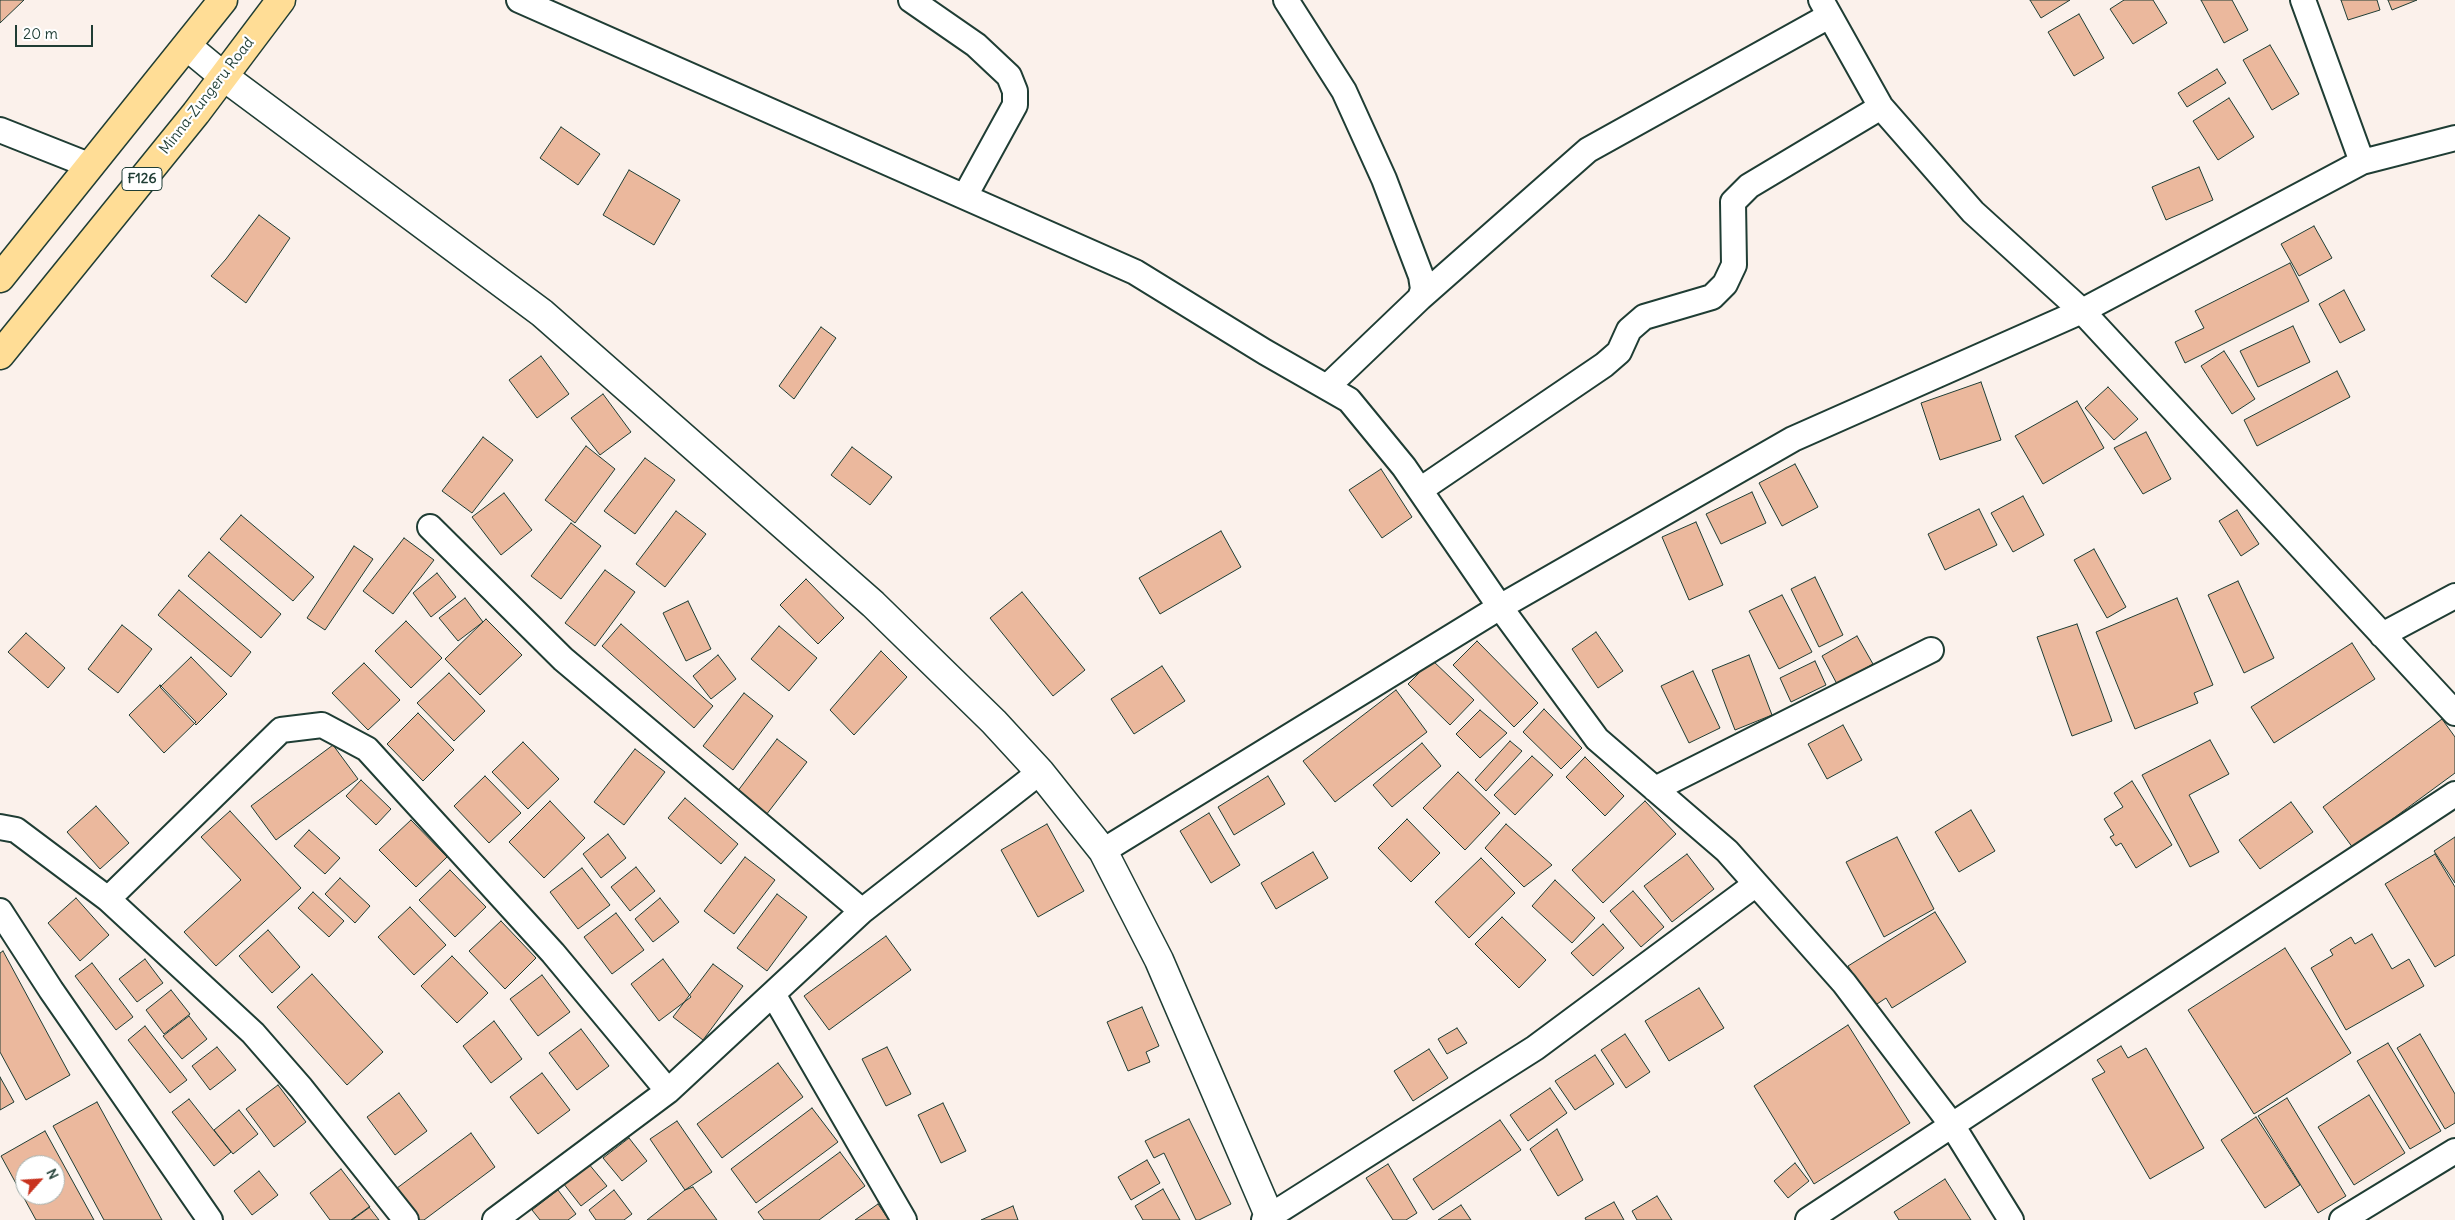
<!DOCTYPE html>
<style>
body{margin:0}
#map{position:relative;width:2455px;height:1220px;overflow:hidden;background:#fbf1eb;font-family:Delius,sans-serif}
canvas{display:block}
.north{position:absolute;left:15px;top:1155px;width:50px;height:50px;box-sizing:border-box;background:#fff;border:1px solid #a5b1ae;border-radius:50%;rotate:64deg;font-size:14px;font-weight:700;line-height:20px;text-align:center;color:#1f3d34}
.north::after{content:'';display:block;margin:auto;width:18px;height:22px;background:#c8321e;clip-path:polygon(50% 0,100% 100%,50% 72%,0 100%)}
.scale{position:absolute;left:15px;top:25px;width:78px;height:22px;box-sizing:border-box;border:2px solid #1f3d34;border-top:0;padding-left:6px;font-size:15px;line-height:18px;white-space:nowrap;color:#1f3d34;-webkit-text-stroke:4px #fff;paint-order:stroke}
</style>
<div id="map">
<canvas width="2455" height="1220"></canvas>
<div class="north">N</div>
<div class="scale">20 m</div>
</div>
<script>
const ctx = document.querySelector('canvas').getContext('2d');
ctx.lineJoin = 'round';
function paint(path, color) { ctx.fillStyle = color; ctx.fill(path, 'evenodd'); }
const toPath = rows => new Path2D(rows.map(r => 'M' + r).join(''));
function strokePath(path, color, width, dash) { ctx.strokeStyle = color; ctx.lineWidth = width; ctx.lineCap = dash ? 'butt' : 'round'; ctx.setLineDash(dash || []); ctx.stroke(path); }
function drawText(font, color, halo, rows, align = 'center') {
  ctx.font = font + ' Delius,sans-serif'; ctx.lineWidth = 4.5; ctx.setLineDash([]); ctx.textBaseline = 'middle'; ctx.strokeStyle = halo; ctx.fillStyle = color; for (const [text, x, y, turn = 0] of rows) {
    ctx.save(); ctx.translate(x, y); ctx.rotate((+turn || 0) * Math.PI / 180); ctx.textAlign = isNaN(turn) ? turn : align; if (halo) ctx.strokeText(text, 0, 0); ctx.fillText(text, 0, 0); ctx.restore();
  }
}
const building = toPath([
 [0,0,24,0,0,23,0,0],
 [2030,0,2070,0,2041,18,2030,0],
 [2124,0,2153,0,2167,23,2133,44,2110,9,2124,0],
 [2201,0,2232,0,2248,30,2224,43,2201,0],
 [2341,0,2377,0,2380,10,2348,20,2341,0],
 [2388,0,2417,0,2392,10,2388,0],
 [2079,14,2104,58,2074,76,2048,32,2079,14],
 [2270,45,2299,94,2272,110,2243,60,2270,45],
 [2217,69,2226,83,2187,107,2178,93,2217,69],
 [2229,98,2254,137,2218,160,2193,121,2229,98],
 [561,127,600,154,578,185,540,158,561,127],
 [2199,167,2213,200,2166,220,2152,187,2199,167],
 [629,170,680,200,654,245,603,215,629,170],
 [259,215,290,238,246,303,211,276,226,259,259,215],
 [2314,226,2332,258,2299,276,2281,244,2314,226],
 [2290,263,2309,301,2185,363,2175,342,2204,328,2195,311,2290,263],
 [2344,290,2365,330,2340,343,2319,304,2344,290],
 [2293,326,2310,362,2258,387,2240,351,2293,326],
 [821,327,836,338,794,399,779,386,821,327],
 [2224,351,2255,399,2232,414,2201,366,2224,351],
 [541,356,569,394,537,418,509,380,541,356],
 [2337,371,2350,397,2257,446,2244,420,2337,371],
 [1981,382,2001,440,1940,460,1921,403,1981,382],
 [2108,387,2138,419,2114,440,2085,408,2108,387],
 [603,394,631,432,600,455,571,418,603,394],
 [2077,401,2104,448,2043,484,2015,436,2077,401],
 [2146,432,2171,479,2143,494,2114,448,2146,432],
 [483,437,513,460,472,513,442,491,483,437],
 [586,446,615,469,575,523,545,500,586,446],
 [852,447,892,477,870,505,831,475,852,447],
 [645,458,675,480,635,534,604,511,645,458],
 [1795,464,1818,507,1782,526,1759,483,1795,464],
 [1381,469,1412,517,1382,538,1349,490,1381,469],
 [1752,492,1766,523,1721,544,1706,514,1752,492],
 [504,493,532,530,501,555,472,517,504,493],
 [2023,496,2044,535,2013,552,1991,513,2023,496],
 [1979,509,1997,545,1945,570,1928,534,1979,509],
 [2237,510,2259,544,2241,556,2219,521,2237,510],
 [676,511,706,534,665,587,636,564,676,511],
 [241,515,314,577,293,601,220,539,241,515],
 [1696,522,1723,585,1689,600,1662,537,1696,522],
 [571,523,601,546,561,599,531,576,571,523],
 [1221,531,1241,567,1160,614,1139,578,1221,531],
 [404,538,434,560,393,614,363,591,404,538],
 [354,546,373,559,325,630,307,618,354,546],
 [2094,549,2126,607,2107,618,2074,560,2094,549],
 [209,552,281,614,261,638,188,576,209,552],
 [605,570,635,592,595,646,565,623,605,570],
 [437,573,456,597,431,617,413,593,437,573],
 [1815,577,1843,635,1819,647,1791,589,1815,577],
 [806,579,844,618,818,644,780,605,806,579],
 [2238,581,2274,658,2244,673,2208,595,2238,581],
 [179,590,251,652,231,677,158,615,179,590],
 [1022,592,1085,670,1053,696,990,618,1022,592],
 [1782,595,1812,652,1779,669,1749,611,1782,595],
 [465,598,483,622,458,641,439,618,465,598],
 [2177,598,2213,685,2194,693,2198,703,2135,729,2096,632,2177,598],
 [688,601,711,649,686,661,663,613,688,601],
 [486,619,522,655,480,695,445,659,486,619],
 [406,621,442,658,411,688,375,651,406,621],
 [621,624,713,706,694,728,602,646,621,624],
 [2077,624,2112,721,2072,736,2037,637,2077,624],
 [122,625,152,649,118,693,88,669,122,625],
 [779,626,817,658,789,691,751,659,779,626],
 [1596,632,1623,671,1598,688,1572,649,1596,632],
 [26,633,65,668,48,688,8,652,26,633],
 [1857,636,1873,664,1837,684,1822,656,1857,636],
 [1477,641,1538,703,1514,727,1453,665,1477,641],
 [2352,643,2375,679,2274,743,2251,707,2352,643],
 [881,651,907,677,854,735,830,710,881,651],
 [718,655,736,679,711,699,693,676,718,655],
 [1749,655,1772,715,1735,730,1712,670,1749,655],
 [191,657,227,694,196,725,160,687,191,657],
 [1432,660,1474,700,1450,725,1408,684,1432,660],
 [1815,661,1826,685,1791,702,1780,678,1815,661],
 [364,663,400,700,368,730,332,693,364,663],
 [1162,666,1185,701,1134,734,1111,699,1162,666],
 [1693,671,1720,728,1689,743,1661,686,1693,671],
 [449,673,485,711,454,741,417,703,449,673],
 [160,685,196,722,164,753,129,715,160,685],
 [1396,690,1427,732,1335,802,1303,761,1396,690],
 [744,693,773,716,733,770,703,746,744,693],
 [1544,709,1582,748,1561,769,1523,732,1544,709],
 [1480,710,1507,733,1480,758,1456,734,1480,710],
 [418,713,454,750,423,781,387,744,418,713],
 [2442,719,2455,737,2455,773,2353,848,2323,807,2442,719],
 [1843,725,1862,760,1827,779,1808,744,1843,725],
 [777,739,807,762,766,815,737,792,777,739],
 [2210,740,2229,774,2189,795,2219,852,2190,867,2142,775,2210,740],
 [1510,741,1522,751,1486,791,1475,780,1510,741],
 [523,742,559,779,528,809,492,772,523,742],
 [1422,743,1441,766,1392,807,1373,785,1422,743],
 [333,745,358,779,276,840,251,806,333,745],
 [635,749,665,772,624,825,594,802,635,749],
 [1532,756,1553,775,1515,815,1494,795,1532,756],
 [1585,757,1624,796,1605,816,1566,777,1585,757],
 [1458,772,1500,813,1465,850,1423,808,1458,772],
 [485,776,521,813,489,843,454,806,485,776],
 [1268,776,1285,804,1234,835,1218,807,1268,776],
 [361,780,391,809,376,825,346,796,361,780],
 [2132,781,2172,845,2136,868,2121,843,2116,846,2110,837,2114,835,2104,819,2123,807,2114,793,2132,781],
 [685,798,738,844,721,864,668,818,685,798],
 [550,801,585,838,544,878,509,842,550,801],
 [1645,801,1676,834,1603,903,1572,870,1645,801],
 [2291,802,2313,832,2260,869,2239,840,2291,802],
 [96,806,129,843,100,869,67,832,96,806],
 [1971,810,1995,851,1959,872,1935,832,1971,810],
 [230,811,301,888,216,966,184,932,241,880,201,837,230,811],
 [1209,813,1240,865,1211,883,1180,831,1209,813],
 [1407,819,1440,853,1411,882,1378,848,1407,819],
 [411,820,447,857,416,887,379,850,411,820],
 [1047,824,1084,891,1038,917,1001,850,1047,824],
 [1506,824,1552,865,1524,887,1485,848,1506,824],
 [309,830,340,858,325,874,294,846,309,830],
 [608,834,626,858,601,878,583,854,608,834],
 [1897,837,1934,909,1884,937,1846,862,1897,837],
 [2455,837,2455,883,2434,851,2455,837],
 [1313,852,1328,878,1276,909,1261,883,1313,852],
 [1687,854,1714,889,1672,922,1644,886,1687,854],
 [2435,854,2455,887,2455,955,2435,967,2385,884,2435,854],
 [745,857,775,880,734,934,704,911,745,857],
 [1481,858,1515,893,1469,938,1435,902,1481,858],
 [636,867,655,891,630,911,611,887,636,867],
 [582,868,610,905,578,929,550,892,582,868],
 [450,870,486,907,455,937,419,900,450,870],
 [340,878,370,906,355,923,325,894,340,878],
 [1555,880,1595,918,1572,943,1532,906,1555,880],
 [1633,891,1664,927,1641,947,1610,911,1633,891],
 [313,892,344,921,329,937,298,908,313,892],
 [777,894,807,917,767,971,737,948,777,894],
 [76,898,109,935,80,961,48,923,76,898],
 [660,898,679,922,653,942,635,919,660,898],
 [410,907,446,945,414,975,378,937,410,907],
 [1935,912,1966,962,1892,1008,1886,998,1874,1006,1848,966,1935,912],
 [616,913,644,950,612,974,584,937,616,913],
 [1502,917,1546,960,1519,988,1475,944,1502,917],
 [501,921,536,958,505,989,469,951,501,921],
 [1603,924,1624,948,1593,976,1571,953,1603,924],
 [268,930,300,967,272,993,239,956,268,930],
 [2372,934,2392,969,2409,959,2424,986,2346,1030,2311,968,2333,955,2330,950,2351,937,2355,944,2372,934],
 [886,936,911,970,829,1030,804,996,886,936],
 [2285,948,2351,1053,2254,1114,2188,1010,2285,948],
 [3,951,70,1075,26,1100,0,1052,0,953,3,951],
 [452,956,488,993,457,1023,421,986,452,956],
 [145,959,163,983,137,1002,119,979,145,959],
 [663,959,691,997,659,1021,631,984,663,959],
 [92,963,133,1017,116,1030,75,976,92,963],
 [713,964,743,986,703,1040,673,1017,713,964],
 [312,974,383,1052,347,1085,277,1007,312,974],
 [542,975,570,1012,538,1036,510,999,542,975],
 [1699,988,1724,1028,1669,1061,1645,1021,1699,988],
 [171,990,190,1014,164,1034,146,1010,171,990],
 [1142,1007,1159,1046,1146,1052,1150,1062,1128,1071,1107,1022,1142,1007],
 [189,1016,207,1039,182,1059,163,1036,189,1016],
 [494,1021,522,1059,491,1083,463,1046,494,1021],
 [1848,1025,1910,1123,1814,1184,1754,1086,1848,1025],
 [145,1026,187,1080,170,1093,128,1040,145,1026],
 [1457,1028,1467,1043,1447,1054,1438,1039,1457,1028],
 [581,1029,609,1066,577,1090,549,1053,581,1029],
 [1625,1034,1650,1072,1626,1088,1601,1050,1625,1034],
 [2420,1034,2455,1094,2455,1123,2445,1129,2397,1048,2420,1034],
 [2388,1043,2441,1131,2410,1149,2357,1061,2388,1043],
 [2121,1046,2128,1058,2146,1048,2204,1148,2150,1179,2092,1079,2105,1072,2097,1060,2121,1046],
 [217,1047,236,1070,210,1090,192,1066,217,1047],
 [887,1047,911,1094,886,1106,862,1059,887,1047],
 [1429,1049,1448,1078,1413,1101,1394,1071,1429,1049],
 [1595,1055,1614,1084,1575,1110,1555,1081,1595,1055],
 [778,1063,803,1097,722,1158,697,1124,778,1063],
 [542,1073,570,1110,538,1134,510,1097,542,1073],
 [0,1077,14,1102,0,1110,0,1077],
 [278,1085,306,1122,274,1147,246,1109,278,1085],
 [1550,1088,1567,1113,1528,1141,1510,1115,1550,1088],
 [399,1093,427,1131,395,1155,367,1117,399,1093],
 [2369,1095,2405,1153,2354,1185,2318,1127,2369,1095],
 [2287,1098,2346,1196,2318,1213,2258,1116,2287,1098],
 [189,1099,231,1152,214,1166,172,1112,189,1099],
 [97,1102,162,1220,104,1220,53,1126,97,1102],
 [943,1103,966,1151,941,1163,918,1115,943,1103],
 [812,1108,838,1142,756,1203,731,1169,812,1108],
 [239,1110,258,1134,233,1154,214,1130,239,1110],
 [2256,1117,2300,1185,2265,1208,2221,1140,2256,1117],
 [1189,1119,1231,1204,1199,1220,1196,1220,1164,1153,1154,1158,1145,1141,1189,1119],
 [1500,1120,1521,1150,1433,1210,1413,1179,1500,1120],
 [677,1121,712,1172,685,1190,650,1139,677,1121],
 [1557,1129,1583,1180,1558,1196,1530,1149,1557,1129],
 [45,1131,94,1220,36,1220,1,1156,45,1131],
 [25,1165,55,1165,55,1195,25,1195,25,1165],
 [471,1133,495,1167,424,1220,408,1220,389,1194,471,1133],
 [629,1138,647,1161,622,1181,603,1158,629,1138],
 [840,1152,865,1186,819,1220,764,1220,758,1212,840,1152],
 [1147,1160,1160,1183,1131,1200,1118,1177,1147,1160],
 [588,1163,607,1186,581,1206,563,1183,588,1163],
 [1795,1163,1809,1181,1788,1198,1774,1181,1795,1163],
 [1388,1164,1417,1213,1406,1220,1393,1220,1366,1178,1388,1164],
 [341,1169,370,1207,352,1220,330,1220,310,1193,341,1169],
 [259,1171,278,1195,252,1215,234,1191,259,1171],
 [1945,1179,1971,1220,1899,1220,1894,1212,1945,1179],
 [693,1187,717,1220,647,1220,685,1190,693,1187],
 [1163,1189,1180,1220,1143,1220,1135,1206,1163,1189],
 [558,1190,576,1214,568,1220,540,1220,532,1210,558,1190],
 [614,1190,632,1214,624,1220,596,1220,589,1210,614,1190],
 [1657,1196,1672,1220,1637,1220,1632,1211,1657,1196],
 [1614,1202,1624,1220,1586,1220,1585,1218,1614,1202],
 [878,1204,889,1220,855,1220,878,1204],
 [1461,1205,1471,1220,1438,1220,1461,1205],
 [1013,1206,1018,1220,981,1220,1013,1206],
 [369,1207,379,1220,351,1220,369,1207]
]);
paint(building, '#ebb89d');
strokePath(building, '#1f3d34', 1);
const minor = toPath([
 [519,0,1135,272,1265,352,1349,400,1404,467,1500,607,1597,739,1727,851,1844,983,1952,1125,2011,1220],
 [911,0,976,45,1009,76,1015,91,1015,105,965,196],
 [1286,0,1344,91,1384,179,1421,276,1423,289,1420,298,1327,387],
 [1821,0,1881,107,1973,212,2082,311,2455,713],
 [2303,0,2362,162],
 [0,130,91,166],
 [1420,298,1588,150,1829,16],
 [1420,490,1604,365,1619,352,1629,330,1644,317,1712,297,1725,284,1734,265,1733,202,1749,186,1881,107],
 [430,527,563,659,862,911],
 [2382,635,2455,596],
 [1655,789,1931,650],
 [0,827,16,830,108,899,253,1033,301,1088,406,1220],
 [1103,851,1500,607,1793,439,2082,311,2362,162,2455,138],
 [108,899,281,730,322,725,367,749,553,953,668,1091],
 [0,911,51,990,210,1220],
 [773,994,904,1220],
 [495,1220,668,1091,862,911,1040,772],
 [1264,1220,1535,1048,1756,884],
 [1808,1220,2455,794],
 [2342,1220,2455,1151]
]);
const tertiary = toPath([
 [188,47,223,76,542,313,873,604,994,722,1040,772,1103,851,1159,960,1271,1220]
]);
const primary = toPath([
 [0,278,223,0],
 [0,355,196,113,281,0]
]);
strokePath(minor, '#1f3d34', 28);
strokePath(tertiary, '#1f3d34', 31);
strokePath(primary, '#1f3d34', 31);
strokePath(minor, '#fff', 24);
strokePath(tertiary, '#fff', 28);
strokePath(primary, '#ffdd96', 28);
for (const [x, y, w] of [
 [142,179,40]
]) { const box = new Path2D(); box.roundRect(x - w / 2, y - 11.5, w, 23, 4); ctx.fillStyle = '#fff'; ctx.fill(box); strokePath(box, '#1f3d34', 1); }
drawText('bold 14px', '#1f3d34', null, [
 ["F126",142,179]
]);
drawText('15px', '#1f3d34', '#fff', [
 ["Minna-Zungeru Road",207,96,-52]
]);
</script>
